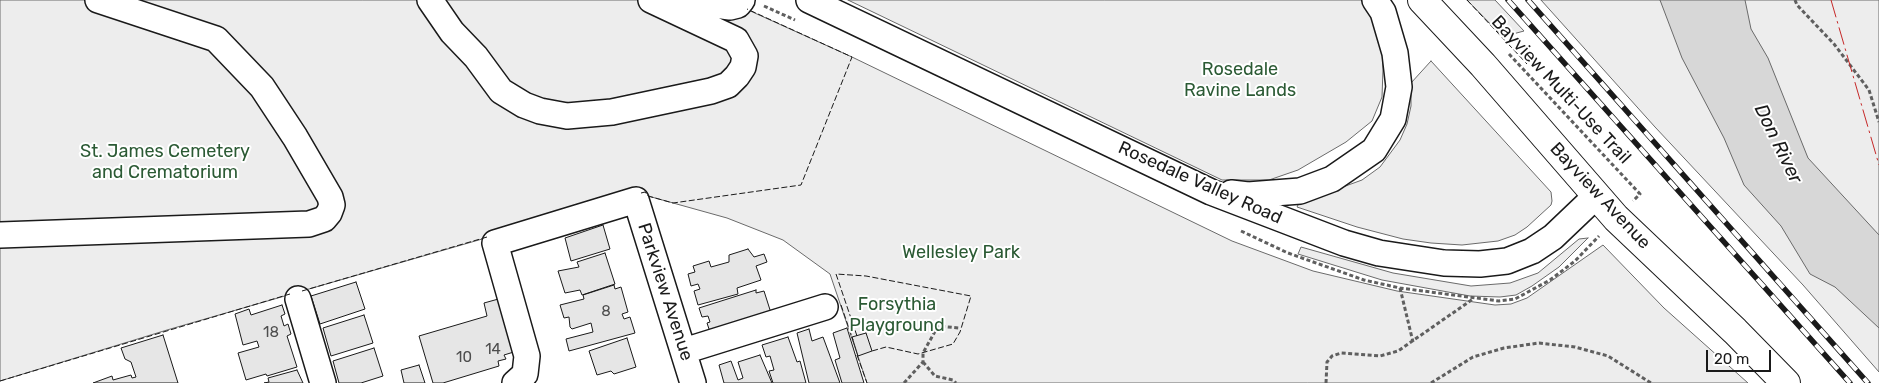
<!DOCTYPE html>
<style>
body{margin:0}
#map{position:relative;width:1879px;height:383px;overflow:hidden;background:#fff;font-family:Rubik,sans-serif}
canvas{display:block}
.scale{position:absolute;left:1706px;top:350px;width:65px;height:22px;box-sizing:border-box;border:2px solid #1a1a1a;border-top:0;padding-left:6px;font-size:15px;line-height:18px;white-space:nowrap;color:#1a1a1a;-webkit-text-stroke:4px #fff;paint-order:stroke}
</style>
<div id="map">
<canvas width="1879" height="383"></canvas>
<div class="scale">20 m</div>
</div>
<script>
const ctx = document.querySelector('canvas').getContext('2d');
ctx.lineJoin = 'round';
function paint(path, color) { ctx.fillStyle = color; ctx.fill(path, 'evenodd'); }
const toPath = rows => new Path2D(rows.map(r => 'M' + r).join(''));
function strokePath(path, color, width, dash) { ctx.strokeStyle = color; ctx.lineWidth = width; ctx.lineCap = dash ? 'butt' : 'round'; ctx.setLineDash(dash || []); ctx.stroke(path); }
function drawText(font, color, halo, rows, align = 'center') {
  ctx.font = font + ' Rubik,sans-serif'; ctx.lineWidth = 4; ctx.setLineDash([]); ctx.textBaseline = 'middle'; ctx.strokeStyle = halo; ctx.fillStyle = color; for (const [text, x, y, turn = 0] of rows) {
    ctx.save(); ctx.translate(x, y); ctx.rotate((+turn || 0) * Math.PI / 180); ctx.textAlign = isNaN(turn) ? turn : align; if (halo) ctx.strokeText(text, 0, 0); ctx.fillText(text, 0, 0); ctx.restore();
  }
}
const built = toPath([
 [0,0,726,0,852,57,1232,241,1313,271,1397,291,1495,305,1511,304,1527,298,1603,245,1664,308,1748,383,867,383,830,274,783,240,727,218,648,196,645,192,167,330,0,381,0,0],
 [848,0,1361,0,1371,14,1382,44,1383,69,1382,97,1372,121,1346,142,1298,170,1269,180,1222,180,848,0],
 [1467,0,1495,0,1524,31,1509,35,1505,39,1467,0],
 [1541,0,1879,0,1879,372,1803,285,1655,127,1541,0],
 [1431,61,1551,192,1552,201,1551,205,1527,227,1515,235,1498,241,1462,245,1431,243,1403,239,1357,227,1297,207,1299,203,1362,180,1380,167,1400,140,1407,124,1411,106,1411,83,1431,61],
 [1588,238,1559,267,1532,286,1516,295,1500,297,1470,296,1382,280,1298,254,1301,247,1393,273,1471,286,1510,283,1538,273,1579,239,1588,238]
]);
paint(built, '#ededed');
strokePath(built, '#6a6a6a', 1);
const water = toPath([
 [1660,0,1745,0,1751,29,1768,58,1808,158,1879,235,1879,328,1835,287,1810,274,1781,226,1744,185,1724,138,1682,58,1660,0]
]);
paint(water, '#d7d7d7');
strokePath(water, '#6a6a6a', 1);
const building = toPath([
 [603,225,610,249,571,261,565,238,603,225],
 [748,249,754,257,764,254,767,262,756,266,761,280,737,288,738,294,698,305,694,291,700,289,698,284,691,286,688,274,695,272,693,266,709,261,711,267,729,262,729,255,748,249],
 [605,253,615,284,582,295,580,290,565,293,558,271,579,267,577,262,605,253],
 [356,282,365,309,320,324,311,296,356,282],
 [614,285,615,289,621,287,628,312,622,314,624,319,630,317,635,333,569,351,566,339,593,332,591,323,572,329,570,327,569,317,564,318,560,305,584,299,583,295,614,285],
 [756,290,756,293,764,291,771,313,711,335,707,323,710,322,708,316,702,317,699,308,756,290],
 [502,298,517,351,504,355,506,359,498,361,499,366,443,383,433,383,419,336,487,316,484,303,502,298],
 [282,305,285,314,281,316,284,326,288,324,291,334,287,336,297,367,267,376,266,374,246,380,238,353,259,347,257,341,243,345,235,314,249,309,251,315,282,305],
 [364,315,373,343,331,356,323,328,364,315],
 [847,328,864,383,842,383,835,360,840,358,833,333,847,328],
 [809,329,812,341,823,337,840,383,809,383,797,333,809,329],
 [866,333,872,351,858,356,852,337,866,333],
 [163,335,178,383,93,383,112,376,113,380,131,375,132,378,136,377,131,362,125,359,121,348,163,335],
 [788,337,797,362,800,361,806,383,773,383,769,371,774,370,770,356,766,357,762,345,788,337],
 [627,338,636,367,614,374,611,371,597,375,589,351,627,338],
 [374,348,383,376,361,383,339,383,333,361,374,348],
 [760,355,772,383,724,383,719,365,731,361,738,380,743,378,738,362,760,355],
 [419,365,425,383,404,383,401,370,419,365],
 [297,370,303,383,264,383,269,382,268,378,297,370]
]);
paint(building, '#e6e6e6');
strokePath(building, '#1a1a1a', 1);
const minor = toPath([
 [430,0,452,32,476,57,501,91,524,105,540,111,567,116,612,112,711,91,728,85,737,76,743,67,745,56,736,40,651,0],
 [679,0,730,7,738,5,742,0],
 [809,0,1211,192,1344,243,1379,253,1444,263,1480,264,1507,261,1532,251,1553,237,1595,197],
 [1231,193,1248,195,1300,191,1332,179,1374,150,1393,119,1399,87,1395,53,1383,12,1375,0],
 [0,235,309,224,324,219,329,213,332,205,330,197,295,137,262,87,216,39,98,0],
 [298,299,323,383],
 [684,351,825,307],
 [515,383,525,374,527,356,495,243,636,200,693,383]
]);
const major = toPath([
 [1422,0,1483,65,1616,218,1735,331,1786,383]
]);
strokePath(minor, '#1a1a1a', 28);
strokePath(major, '#1a1a1a', 30);
strokePath(toPath([
 [1795,0,1797,5,1834,44,1869,90,1879,122],
 [764,6,795,20],
 [1509,54,1640,194,1633,201],
 [1241,231,1288,253,1364,280,1400,288,1499,301,1515,299,1550,280,1575,261,1599,236],
 [1400,288,1413,342],
 [923,362,935,376,953,380,956,383],
 [904,383,923,362,923,353,938,326,959,328],
 [1326,383,1327,362,1332,356,1341,353,1380,356,1398,351,1473,299],
 [1431,383,1473,357,1504,348,1539,343,1575,347,1608,356,1651,383]
]), '#5f5f5f', 3, [4, 2.5]);
strokePath(minor, '#fff', 25);
strokePath(major, '#fff', 28);
const rail = toPath([
 [1508,0,1850,383],
 [1528,0,1868,383]
]);
strokePath(rail, '#1a1a1a', 5.5);
strokePath(rail, '#fff', 4, [11]);
strokePath(toPath([
 [1467,0,1527,64],
 [641,193,645,192,648,196,673,203,801,185,852,57,747,9],
 [302,291,487,237],
 [841,305,853,340],
 [857,336,836,274,866,276,971,296,960,332,953,344,918,354,886,347,872,351],
 [857,355,867,383],
 [0,381,290,294]
]), '#1a1a1a', 1, [6, 2.5]);
strokePath(toPath([
 [1831,0,1879,165]
]), '#c62828', 1, [18, 4, 2.5, 4]);
drawText('15px', '#4d4d4d', null, [
 ["8",606,312],
 ["18",271,333],
 ["14",493,350],
 ["10",464,358]
]);
drawText('18px', '#2b5a34', '#fff', [
 ["Rosedale",1240,70],
 ["Ravine Lands",1240,91],
 ["St. James Cemetery",165,152],
 ["and Crematorium",165,173],
 ["Wellesley Park",961,253],
 ["Forsythia",897,305],
 ["Playground",897,326]
]);
drawText('18px', '#1a1a1a', '#fff', [
 ["Bayview Multi-Use Trail",1561,90,47],
 ["Rosedale Valley Road",1200,183,24],
 ["Bayview Avenue",1600,196,47],
 ["Parkview Avenue",665,292,72]
]);
drawText('italic 19px', '#1a1a1a', '#fff', [
 ["Don River",1778,144,64]
]);
</script>
